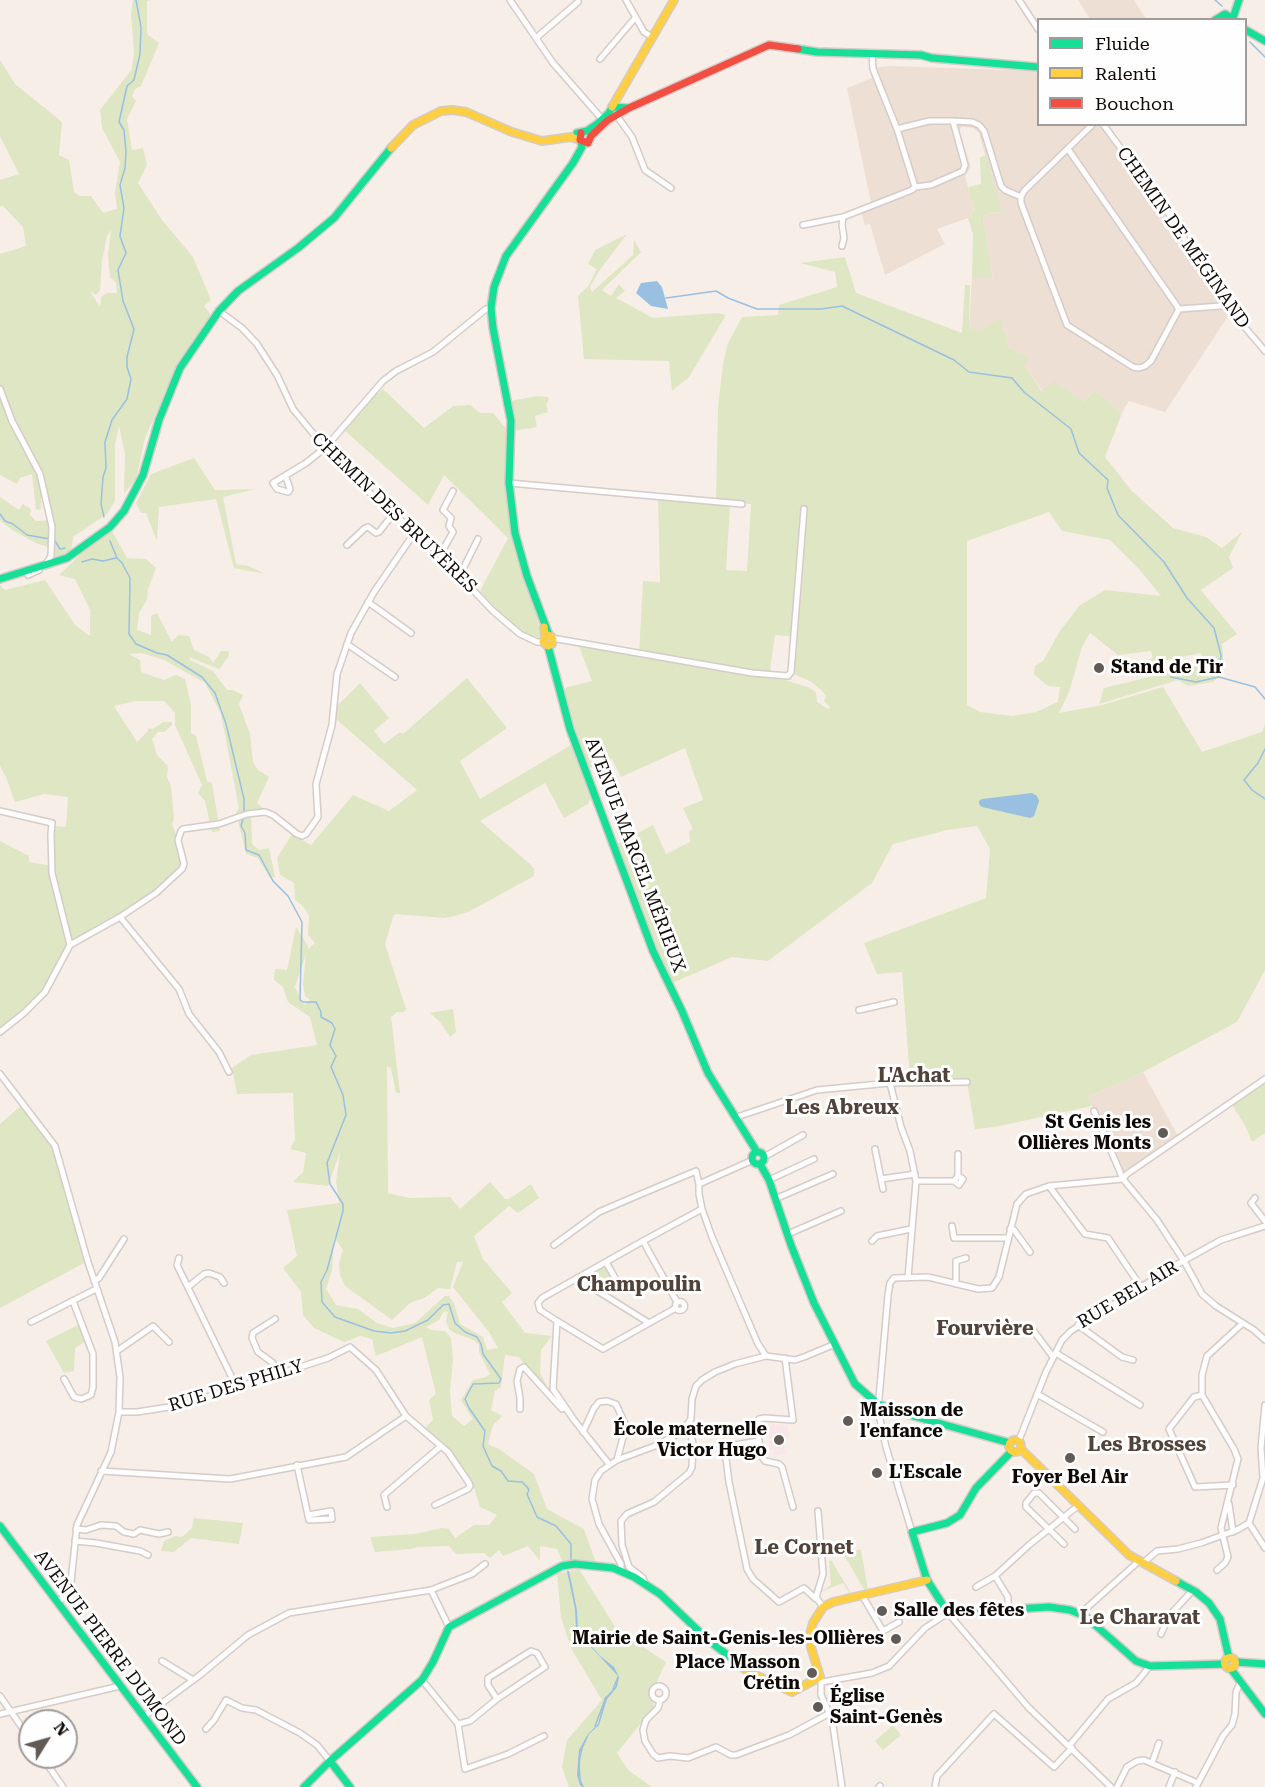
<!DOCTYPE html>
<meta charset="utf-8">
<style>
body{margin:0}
#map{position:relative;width:1265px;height:1787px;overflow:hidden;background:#f8eee8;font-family:"Roboto Serif",serif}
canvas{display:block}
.legend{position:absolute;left:1037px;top:18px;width:210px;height:108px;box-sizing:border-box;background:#fefefe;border:2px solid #9f9c9b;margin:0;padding:8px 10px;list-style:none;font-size:18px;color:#100a07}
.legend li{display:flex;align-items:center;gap:12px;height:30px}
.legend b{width:30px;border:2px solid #9f9c9b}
.north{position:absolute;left:18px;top:1709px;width:60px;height:60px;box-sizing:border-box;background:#fefefe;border:2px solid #9f9c9b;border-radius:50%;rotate:53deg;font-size:16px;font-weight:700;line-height:24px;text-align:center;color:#100a07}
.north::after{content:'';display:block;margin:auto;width:21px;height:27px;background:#615a56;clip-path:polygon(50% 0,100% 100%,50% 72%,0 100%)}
</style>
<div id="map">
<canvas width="1265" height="1787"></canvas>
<ul class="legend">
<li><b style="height:8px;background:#16e098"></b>Fluide</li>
<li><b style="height:8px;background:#ffcf43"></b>Ralenti</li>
<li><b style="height:8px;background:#f24e42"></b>Bouchon</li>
</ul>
<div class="north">N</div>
</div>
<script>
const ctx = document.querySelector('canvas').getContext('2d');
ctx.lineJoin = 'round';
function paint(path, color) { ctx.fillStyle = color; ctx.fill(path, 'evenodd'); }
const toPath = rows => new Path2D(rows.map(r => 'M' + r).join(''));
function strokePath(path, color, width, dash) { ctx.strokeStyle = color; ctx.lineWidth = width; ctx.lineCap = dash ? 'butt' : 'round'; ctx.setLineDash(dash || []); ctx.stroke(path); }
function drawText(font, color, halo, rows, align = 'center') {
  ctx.font = font + ' "Roboto Serif",serif'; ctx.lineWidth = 6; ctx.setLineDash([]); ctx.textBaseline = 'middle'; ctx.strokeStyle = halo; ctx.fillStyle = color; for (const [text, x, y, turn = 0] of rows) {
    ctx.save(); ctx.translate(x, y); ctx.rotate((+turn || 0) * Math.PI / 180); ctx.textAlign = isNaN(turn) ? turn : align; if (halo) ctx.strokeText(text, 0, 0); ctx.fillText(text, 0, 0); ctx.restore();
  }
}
paint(toPath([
 [1078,0,1134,0,1146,19,1090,19],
 [893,66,1038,71,1038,124,1106,125,1171,210,1234,307,1165,412,1129,401,1122,413,1095,390,1083,402,1043,392,1025,365,1027,357,1009,348,1000,319,981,330,969,327,972,278,993,278,983,217,991,212,1001,213,979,133,973,128,962,127,959,130,971,167,965,175,974,211,968,218,937,229,945,244,885,275,870,224,865,225,860,210,869,206,871,202,847,88,879,75,877,67],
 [1143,1072,1179,1138,1123,1179,1088,1097]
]), '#eddfd3');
paint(toPath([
 [772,1424,786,1425,788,1428,789,1437,782,1438,786,1454,775,1455,774,1449,771,1450,769,1440,778,1439,778,1436,769,1437,769,1433,766,1433,765,1426,772,1426]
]), '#f8e6e9');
paint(toPath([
 [133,0,152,0,147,1,147,34,159,43,141,86,135,89,132,96,136,101,127,119,132,150,143,148,147,165,138,183,162,220,193,257,211,300,204,306,212,316,176,369,145,438,136,479,124,494,125,454,119,426,115,444,115,501,107,514,73,537,71,551,59,556,54,555,54,549,36,543,12,530,0,520,0,497,19,510,23,504,31,509,30,515,36,521,53,520,47,495,41,494,41,509,36,510,32,474,20,478,17,484,0,475,0,254,26,246,23,227,3,206,0,206,0,180,19,174,0,136,0,60,15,84,62,122,59,155,69,160,74,192,80,196,91,196,103,213,117,209,115,192,120,162,102,128,100,110,132,69,134,52,131,13],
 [111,230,108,255,110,277,116,283,117,293,107,293,101,297,100,307,90,291,96,295,100,290,102,261,107,236],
 [986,155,1002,213,991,212,983,217,993,278,972,278,973,234,968,218,974,211,968,187,981,184,980,157],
 [627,234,599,271,590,287,592,292,633,255,634,240,641,252,602,290,611,296,619,284,625,291,616,298,653,318,717,313,726,315,689,377,672,391,669,361,584,359,578,296,589,285,597,269,588,264,595,250],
 [845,257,856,293,962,333,965,285,970,285,969,327,981,330,1000,318,1009,348,1028,357,1025,365,1042,392,1054,381,1083,402,1095,390,1122,413,1105,457,1131,490,1173,528,1206,537,1222,548,1242,532,1229,557,1233,568,1201,590,1237,634,1222,644,1224,671,1213,682,1188,686,1178,680,1099,704,1104,688,1203,664,1201,653,1118,670,1153,658,1151,651,1118,655,1090,633,1082,647,1069,692,1059,713,1102,705,1163,687,1202,752,1262,732,1265,724,1265,970,1237,1022,1143,1072,1088,1097,1092,1106,995,1127,975,1129,967,1082,910,1080,902,972,877,974,864,943,986,898,990,849,977,826,947,830,893,844,872,883,768,961,732,957,672,983,653,943,617,844,653,825,666,854,690,842,689,832,693,829,683,808,703,800,685,748,621,777,612,759,588,769,563,690,568,687,592,681,579,646,639,656,643,581,660,582,658,498,730,505,726,570,747,571,751,504,716,500,718,407,723,364,728,343,742,317,778,315,779,305,837,287,835,272,800,263],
 [1049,512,1062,531,1110,540,1140,570,1161,596,1105,590,1079,606,1060,631,1043,661,1035,666,1034,674,1048,686,1060,687,1058,702,1036,712,1012,716,980,712,967,705,967,541],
 [775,635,796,637,793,674,810,681,821,690,826,696,824,701,831,708,828,709,817,702,816,692,808,687,785,680,769,678],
 [383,389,424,428,453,406,470,405,480,413,493,413,508,431,509,508,516,552,539,622,541,633,538,638,526,633,508,621,480,591,508,538,444,475,428,505,343,429,376,390,379,393],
 [537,396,548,397,549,400,546,404,548,412,535,416,537,427,513,431,515,420,511,401],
 [194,458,215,490,255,489,223,497,236,564,248,566,266,574,234,568,216,499,159,507,157,541,146,513,141,513,136,503,151,474],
 [112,531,127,558,146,559,156,568,148,589,147,600,139,613,137,630,151,635,151,616,157,613,172,642,178,635,189,636,194,650,209,657,213,663,221,651,228,651,229,656,219,669,189,657,190,660,213,671,227,690,233,690,243,695,239,704,250,734,253,762,258,770,269,777,257,803,267,811,251,812,252,844,259,850,269,848,275,877,270,878,258,858,246,854,236,812,239,808,221,714,205,683,164,660,142,653,129,654,140,660,141,672,164,680,176,675,185,679,191,705,191,733,196,736,207,781,212,783,220,831,212,832,205,801,198,793,202,785,175,725,175,713,164,701,136,701,114,706,137,742,148,731,148,728,153,729,163,722,172,722,172,725,164,732,158,732,152,739,157,755,168,766,167,777,171,786,174,819,172,824,176,834,181,868,156,892,69,944,42,992,0,1028,0,841,29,856,29,862,53,866,55,826,66,827,68,797,44,794,15,802,6,777,0,766,0,585,5,590,45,580,75,625,90,636,90,610,75,579,59,575,84,551],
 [467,678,507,728,460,761,480,799,571,745,591,798,588,804,564,818,545,783,480,821,531,865,534,869,534,876,470,911,455,916,444,918,395,914,393,917,385,944,406,1009,404,1012,397,1012,391,1017,400,1093,396,1093,391,1068,387,1066,388,1193,409,1198,450,1197,460,1209,490,1182,505,1199,509,1199,531,1184,539,1198,518,1213,509,1206,474,1236,483,1259,512,1293,502,1302,525,1333,552,1336,541,1350,540,1373,547,1386,539,1386,519,1357,505,1355,501,1387,495,1391,491,1410,502,1416,493,1425,488,1444,499,1449,534,1474,547,1509,584,1529,597,1566,563,1563,557,1549,540,1546,540,1561,528,1546,503,1556,499,1550,490,1558,484,1553,456,1554,449,1546,418,1547,411,1549,375,1552,370,1537,415,1534,442,1528,449,1529,455,1538,474,1525,489,1525,497,1515,480,1507,472,1481,450,1449,425,1428,433,1420,429,1400,436,1394,422,1337,376,1356,372,1339,360,1336,344,1342,314,1328,303,1315,301,1292,283,1268,297,1256,287,1210,339,1203,336,1181,340,1152,328,1186,293,1182,303,1172,306,1153,290,1149,295,1140,293,1093,237,1094,232,1068,251,1055,317,1045,310,1017,288,1002,283,987,274,980,275,969,287,970,296,927,308,946,308,949,315,943,308,935,309,916,304,907,295,900,294,883,280,875,277,858,292,834,311,845,353,795,389,811,417,790,335,718,337,706,360,683,389,718,374,731,384,744,400,732,403,734],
 [306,954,303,984,305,996,310,1000,304,1005,295,987],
 [334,1237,343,1250,339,1263,340,1275,345,1286,392,1320,410,1303,424,1298,438,1288,450,1289,457,1262,463,1262,453,1287,489,1332,498,1348,487,1350,483,1337,460,1324,454,1303,449,1296,445,1296,415,1323,393,1328,377,1323,358,1309,336,1305,326,1289,332,1270],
 [444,1311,448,1312,446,1321,449,1329,454,1333,474,1340,479,1345,479,1352,490,1374,486,1377,473,1380,461,1400,473,1419,464,1426,452,1416,450,1390,453,1360,451,1338,445,1331,431,1330,426,1327,439,1320],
 [453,1009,456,1032,450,1037,440,1022,430,1013],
 [1265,1079,1265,1133,1252,1142,1246,1127,1233,1106,1229,1104],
 [22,1105,53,1148,86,1262,0,1308,0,1124],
 [605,1265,612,1275,612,1282,614,1284,607,1296,585,1281,584,1277],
 [78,1325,86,1341,75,1348,74,1371,64,1373,46,1341],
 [194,1518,243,1523,239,1544,191,1538,174,1552,161,1551,164,1541,175,1536,182,1537,192,1528],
 [845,1550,861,1550,868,1590,865,1591,844,1555,847,1553],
 [831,1560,843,1580,851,1593,847,1595,849,1592,843,1583,820,1592,831,1585,829,1561],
 [579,1569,617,1630,666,1662,651,1694,654,1707,617,1753,628,1770,652,1787,569,1787,562,1767,567,1740,602,1700,572,1650,561,1618,557,1574],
 [893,1725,901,1735,883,1750,875,1741]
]), '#dfe6c3');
paint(toPath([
 [657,281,662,287,668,309,651,306,636,293,641,283],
 [1032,793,1037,796,1039,801,1034,816,1030,818,982,807,979,804,979,801,982,799],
 [567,1571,569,1571,577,1610,578,1630,599,1655,614,1667,619,1677,617,1687,607,1699,599,1725,589,1734,581,1750,579,1776,583,1787,580,1785,577,1775,579,1750,588,1734,598,1724,605,1698,615,1687,618,1676,576,1631,575,1609]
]), '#99c0e0');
strokePath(toPath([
 [1215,0,1222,6],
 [1250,42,1265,57],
 [666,298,716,291,728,298,757,309,821,309,842,306,954,360,969,372,1012,378,1024,392,1071,429,1079,453,1108,480,1107,488,1118,515,1164,562,1187,598,1214,628,1221,655,1219,677,1255,687,1265,699],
 [0,514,5,521,13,524,27,535,50,539],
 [104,517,101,504,103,477,106,468,105,442,112,420,127,399,131,379,127,367,127,357,134,329,123,301,118,270,126,253,120,236,124,208,120,185,125,168,126,152,124,130,119,122,127,86,134,80,140,54,141,27,136,0],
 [55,541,60,549,65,548],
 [110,541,117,558,122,563,130,578,129,634,136,644,157,653,167,655,202,677,215,693,226,724,244,799,244,814],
 [82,562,92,559,103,561,116,558],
 [1171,677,1196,682,1219,677],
 [1265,749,1258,763,1244,780,1252,790,1265,799],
 [243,819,241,826,245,833,246,850,259,855,273,881,288,896,302,922,300,1000,303,1002,316,1002,321,1012,321,1017,332,1023,335,1029,330,1045,336,1056,331,1067,343,1095,346,1115,327,1163,330,1184,343,1204,343,1211,327,1270,321,1282,322,1302,335,1317,374,1331,391,1333,405,1331,428,1320,443,1305,449,1304,455,1323,465,1332,477,1337,481,1344,483,1354,501,1379,499,1383,473,1384,465,1399,469,1408,485,1431,483,1446,492,1466,501,1471,508,1481,522,1482,527,1487,529,1490,527,1494,537,1517,556,1526,571,1544,571,1561],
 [613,1689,618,1677],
 [595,1726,606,1697],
 [583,1787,580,1780,579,1761,582,1748,587,1737]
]), '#99c0e0', 1.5);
const street = toPath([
 [510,0,553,63,602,119],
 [626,0,644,32,652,37],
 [1019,0,1038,29],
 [536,38,578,2],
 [872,54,873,69,897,129,915,187],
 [600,59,635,18],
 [617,116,632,137,645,170,671,188],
 [1093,124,1024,191,1021,197,1021,203,1067,325,1133,367,1139,368,1145,366,1151,361,1179,309],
 [1103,124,1167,211,1203,268,1242,324,1265,351],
 [897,129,929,121,953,121,972,122,979,125,984,131,1001,186,1005,190,1021,197],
 [1068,149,1179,309],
 [803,225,843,217,912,190,915,187,931,185,963,171,965,165,953,121],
 [842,246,844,238,842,225,843,217],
 [1179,309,1221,306,1226,302],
 [219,311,242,328,257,344,277,375,293,409,325,448,372,495,432,547,493,611,520,634,537,642,543,642],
 [0,389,12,421,40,474,52,527,51,556,46,564],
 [286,477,290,489,288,492,277,489,273,483,306,463,325,448,383,381,396,371,433,352,486,309,491,308],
 [509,483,742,504],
 [347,545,365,528,368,527,376,533,379,532,394,513],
 [440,555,453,532,449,526,451,518,443,510,453,491],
 [28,575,39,570],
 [460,575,478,539],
 [368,602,411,633],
 [552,638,752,673,788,676,791,672,804,509],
 [347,644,395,677],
 [0,811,52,823,51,834,52,873,70,945],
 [120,917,179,989,189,1014,219,1052,229,1072],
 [859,1010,894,1002],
 [0,1032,24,1013,45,992,70,945,120,917,156,893,182,869,184,864,178,840,181,831,183,829,219,824,247,814,265,812,273,815,297,834,302,836,306,834,318,817,316,784,332,725,337,674,351,633,374,592,415,532],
 [0,1074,55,1146,88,1262,115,1342,120,1377,119,1412,111,1452,77,1525,71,1582,62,1599,57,1602],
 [890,1083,967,1082],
 [1094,1111,1123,1179,1157,1220,1184,1261,1202,1294,1216,1306,1254,1330,1265,1340],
 [737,1117,817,1090,890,1083,901,1127,910,1151,916,1181,908,1278],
 [875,1149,881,1179,915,1174],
 [764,1157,803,1135],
 [753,1160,699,1184,699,1194,702,1209,712,1237,758,1344,766,1356],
 [881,1179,883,1189],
 [769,1180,814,1159],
 [916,1181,954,1181,958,1176,958,1154],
 [954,1181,959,1185,963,1179,958,1176],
 [1049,1186,1085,1234,1108,1238,1141,1287],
 [1255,1198,1251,1203,1265,1221],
 [775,1199,833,1174],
 [952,1226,954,1238,1008,1238],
 [1010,1229,1014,1230,1030,1252],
 [788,1234,841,1211],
 [643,1241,702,1209],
 [872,1241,877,1236,911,1229],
 [554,1245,599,1212,634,1197,696,1171,699,1184],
 [179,1258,177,1265,237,1388],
 [606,1262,615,1278],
 [577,1278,649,1323,676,1308],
 [94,1281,99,1278,124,1239],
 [956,1284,956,1261,966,1258],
 [188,1287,204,1274,209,1273,220,1277,224,1283],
 '675.5 1306a4.5 4.5 0 1 1 9 0a4.5 4.5 0 1 1-9 0Z',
 [275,1319,253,1333,252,1338,258,1352,273,1363,277,1375],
 [557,1321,603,1349,649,1323],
 [31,1322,96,1289],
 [1078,1325,1122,1357,1133,1360],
 [1033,1330,1053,1357],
 [117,1351,153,1326,169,1342],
 [1056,1353,1140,1405],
 [785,1358,793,1420,765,1418,759,1419,756,1424,762,1457,765,1461,779,1464,782,1467,793,1507],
 [64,1379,74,1397,81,1399,91,1395,93,1387,93,1354,73,1301],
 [1037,1394,1103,1432],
 [1202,1395,1194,1397,1169,1429,1195,1487,1233,1485],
 [520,1409,520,1398,517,1381,520,1369,524,1367,562,1409],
 [119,1412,137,1412,182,1405,328,1358,350,1347,376,1370,406,1416,448,1452,469,1483,470,1486,468,1489,435,1505],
 [583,1432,594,1408,599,1402,607,1401,616,1404,626,1426,617,1460],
 [1019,1440,1046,1372,1062,1340,1071,1331,1176,1265,1221,1240,1265,1226],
 [759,1441,728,1446,725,1451,729,1482,747,1569,753,1579,779,1602,804,1588,816,1599],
 [609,1464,574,1420,553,1389,557,1321,540,1310,538,1303,542,1298,643,1241,677,1302],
 [297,1465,309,1520,332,1519,331,1511,308,1515],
 [101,1471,230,1479,346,1457,406,1416],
 [1229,1504,1233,1532],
 [387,1507,384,1495,441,1446],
 [818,1511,823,1574,816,1597,823,1607],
 [1249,1523,1263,1478,1261,1448,1265,1405],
 [1249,1523,1265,1548],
 [76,1529,86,1530,101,1525,116,1526,124,1532,134,1534,140,1530,159,1534,168,1532],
 [912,1532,886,1447,878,1410,888,1295,890,1283,894,1278,928,1277,978,1289,992,1288,999,1277,1017,1204,1026,1194,1049,1186,1123,1179,1127,1174,1265,1079],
 [75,1541,96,1543,140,1551,148,1555],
 [1064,1544,1026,1507,1026,1503,1034,1493,1039,1493,1075,1529],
 [1143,1563,1157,1551,1178,1549,1201,1543,1237,1530,1249,1523],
 [1217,1570,1225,1563,1228,1557,1221,1528,1238,1459,1234,1449,1202,1395,1202,1375,1207,1356,1243,1323],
 [621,1571,621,1564,599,1524,592,1499,595,1480,601,1471,617,1460,655,1446,682,1432,691,1419,692,1399,696,1386,702,1380,715,1372,735,1364,766,1356,795,1360,804,1357,835,1344],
 [645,1583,643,1578,629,1567,622,1545,621,1521,627,1514,654,1502,689,1473,692,1467,693,1444,690,1431,686,1428],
 [976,1587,995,1576],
 [431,1590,449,1627],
 [862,1595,883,1631,899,1622],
 [1008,1610,1008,1597,995,1576,1029,1545,1079,1505],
 [1080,1614,1139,1561],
 [1161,1634,1169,1616,1193,1590],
 [162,1661,193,1680],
 [422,1680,458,1724,465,1769,508,1754,544,1736],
 [821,1681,821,1695,832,1719,842,1787],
 [822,1682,872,1673,889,1666,925,1628,948,1613,1028,1707,1111,1787],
 '652 1693a7 7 0 1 1 14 0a7 7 0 1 1-14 0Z',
 [0,1696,30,1739],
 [660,1701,658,1708,646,1720,643,1730,645,1741,653,1754,658,1758,670,1756,688,1758,716,1747,731,1755,736,1755,789,1735,830,1713],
 [0,1714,120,1686],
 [143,1717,200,1675,248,1635,289,1613,431,1590,472,1574,485,1564],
 [458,1724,470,1721,497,1699,545,1667,537,1653,531,1651,488,1678,488,1685,497,1699],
 [206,1729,214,1720,226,1700,242,1708,256,1710,300,1733,317,1745,330,1761],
 [1069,1746,1108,1699,1136,1683,1150,1666],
 [42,1757,63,1787],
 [1152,1763,1159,1743],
 [879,1787,880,1786],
 [935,1787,937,1776,994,1714,1054,1767,1072,1748],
 [1117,1787,1127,1767,1137,1761,1144,1760,1198,1783],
 [1169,1787,1175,1772],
 [1196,1787,1223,1736,1232,1725,1235,1714,1236,1692,1240,1683]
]);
const fast = toPath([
 [1233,18,1239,0],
 [1215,20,1225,14,1234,20],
 [1246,30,1265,41],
 [798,49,817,52,921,55,932,58,1038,67],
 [577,133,587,131,596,125,609,113,612,107,628,108],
 [0,579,67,558,110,527,124,511,143,475,159,420,180,368,219,311,238,291,298,248,334,218,391,148],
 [549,635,527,576,515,533,509,483,511,421,493,328,491,308,494,287,506,256,573,163,582,147,581,141],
 [548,646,570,729,653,951,682,1011,708,1073,757,1152],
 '752 1158a6 6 0 1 1 12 0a6 6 0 1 1-12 0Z',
 [760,1164,769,1180,791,1245,814,1303,855,1384,878,1404,906,1414,1010,1443],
 [1012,1451,976,1488,960,1515,947,1523,912,1532,927,1580,948,1613,1049,1607,1070,1610,1085,1616,1136,1661,1150,1666,1225,1664],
 [0,1526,197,1787],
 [1176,1581,1196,1592,1209,1603,1220,1619,1229,1658],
 [1236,1662,1265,1664],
 [1231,1669,1265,1714],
 [330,1761,350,1787],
 [304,1787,330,1761,422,1680,433,1662,449,1627,562,1566,575,1564,613,1568,634,1577,660,1594,706,1638,741,1666]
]);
const slow = toPath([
 [612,107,674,0],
 [391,148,413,125,441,111,453,110,466,112,512,132,542,141,571,137,580,140],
 [544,627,545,636,543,642,548,646,552,644,553,640,551,636,547,635],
 '1009 1446a6 6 0 1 1 12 0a6 6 0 1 1-12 0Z',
 [1021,1449,1129,1555,1176,1581],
 '1224.5 1663a5.5 5.5 0 1 1 11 0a5.5 5.5 0 1 1-11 0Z',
 [741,1666,747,1671,792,1692,820,1677,811,1647,810,1634,813,1623,823,1607,833,1602,927,1580]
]);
const jam = toPath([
 [581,133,580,140,588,143,591,136,608,120,629,108,769,45,798,49]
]);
strokePath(street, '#d4ccc8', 8);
strokePath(fast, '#d4ccc8', 10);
strokePath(slow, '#d4ccc8', 10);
strokePath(jam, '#d4ccc8', 10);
strokePath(street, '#fefcfc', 5);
strokePath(fast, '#16e098', 7);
strokePath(slow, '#ffcf43', 7);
strokePath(jam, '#f24e42', 7);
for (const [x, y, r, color] of [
 [1099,668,6,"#615a56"],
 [1163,1133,6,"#615a56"],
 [848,1421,6,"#615a56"],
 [779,1440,6,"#615a56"],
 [1070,1458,6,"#615a56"],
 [877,1473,6,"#615a56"],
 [882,1611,6,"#615a56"],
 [896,1639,6,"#615a56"],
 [812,1673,6,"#615a56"],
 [818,1707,6,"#615a56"]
]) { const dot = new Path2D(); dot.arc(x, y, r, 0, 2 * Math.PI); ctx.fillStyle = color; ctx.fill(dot); strokePath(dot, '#fefefe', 2); }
drawText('18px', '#100a07', '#fefefe', [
 ["CHEMIN DE MÉGINAND",1183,238,55],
 ["CHEMIN DES BRUYÈRES",394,513,44],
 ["AVENUE MARCEL MÉRIEUX",635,855,69],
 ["RUE BEL AIR",1128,1295,-31],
 ["RUE DES PHILY",236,1386,-17],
 ["AVENUE PIERRE DUMOND",110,1648,53]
]);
drawText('bold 18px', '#100a07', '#fefefe', [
 ["Stand de Tir",1111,668],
 ["St Genis les",1151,1123,"right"],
 ["Ollières Monts",1151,1144,"right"],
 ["Maisson de",860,1411],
 ["l'enfance",860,1432],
 ["École maternelle",767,1430,"right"],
 ["Victor Hugo",767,1451,"right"],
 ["L'Escale",889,1473],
 ["Foyer Bel Air",1070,1478,"center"],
 ["Salle des fêtes",894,1611],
 ["Mairie de Saint-Genis-les-Ollières",884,1639,"right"],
 ["Place Masson",800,1663,"right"],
 ["Crétin",800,1684,"right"],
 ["Église",830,1697],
 ["Saint-Genès",830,1718]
], 'left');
drawText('bold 20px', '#52433a', '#fefefe', [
 ["L'Achat",914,1076],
 ["Les Abreux",842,1108],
 ["Champoulin",639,1285],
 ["Fourvière",985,1329],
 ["Les Brosses",1147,1445],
 ["Le Cornet",804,1548],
 ["Le Charavat",1140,1618]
]);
</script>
